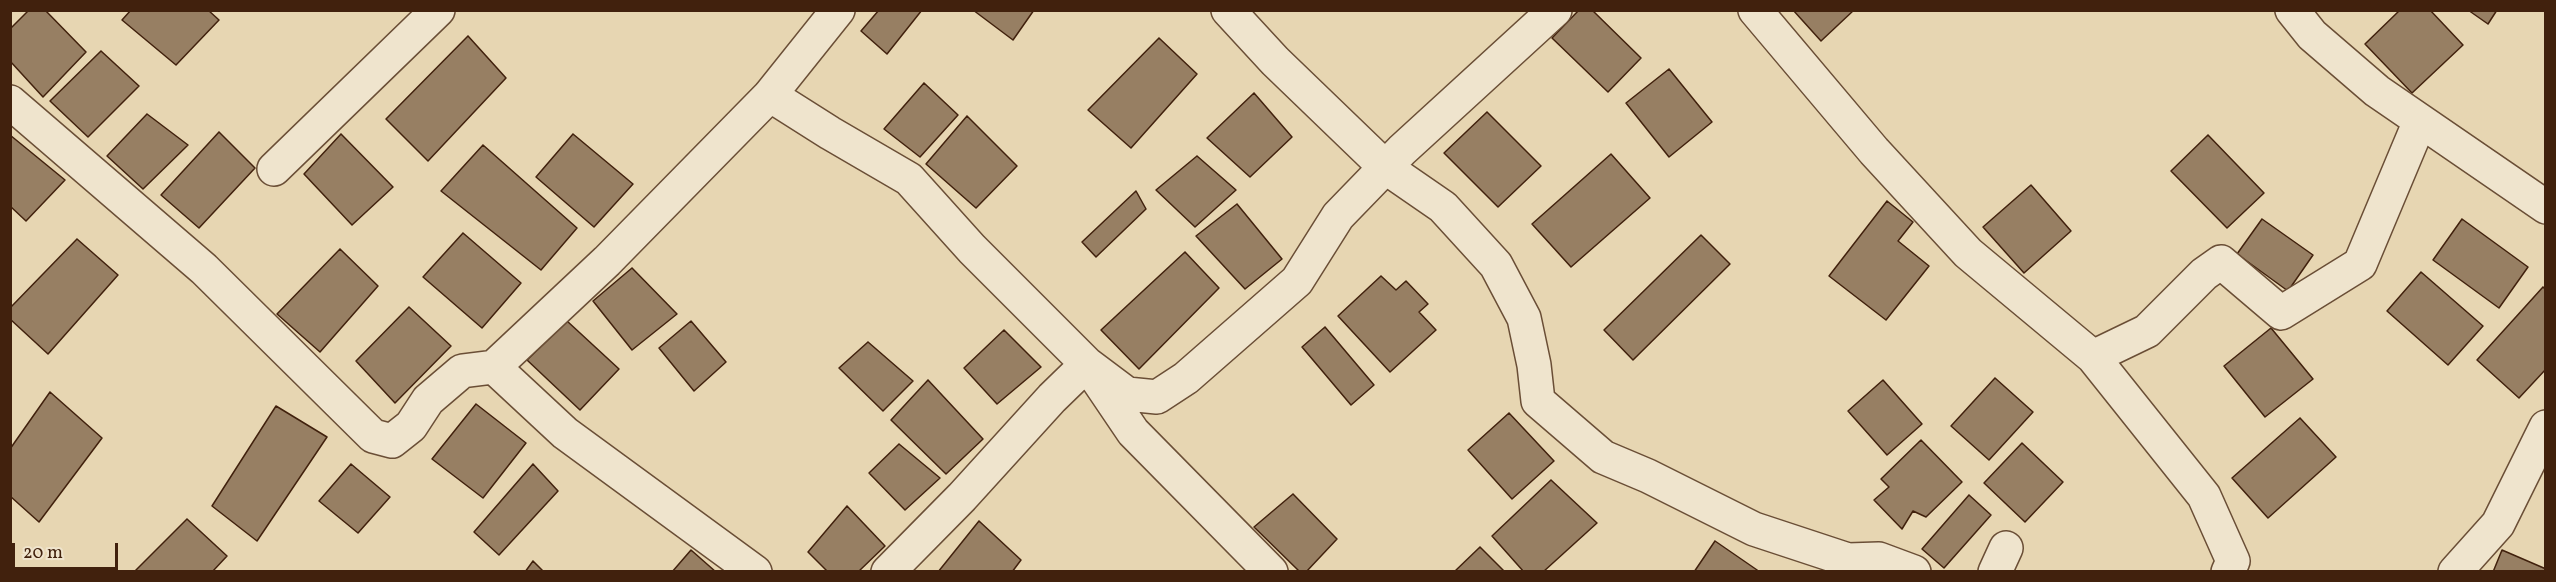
<!DOCTYPE html>
<style>
body{margin:0}
#map{position:relative;width:2556px;height:582px;overflow:hidden;background:#e7d6b2;font-family:Vollkorn,serif}
canvas{display:block}
.frame{position:absolute;inset:0;border:12px solid #41210d;pointer-events:none}
.scale{position:absolute;left:12px;top:543px;width:106px;height:27px;box-sizing:border-box;border:3px solid #41210d;border-top:0;padding-left:8px;font-size:18px;line-height:21px;white-space:nowrap;color:#41210d;-webkit-text-stroke:4px #efe4cd;paint-order:stroke}
</style>
<div id="map">
<canvas width="2556" height="582"></canvas>
<div class="frame"></div>
<div class="scale">20 m</div>
</div>
<script>
const ctx = document.querySelector('canvas').getContext('2d');
ctx.lineJoin = 'round';
function paint(path, color) { ctx.fillStyle = color; ctx.fill(path, 'evenodd'); }
const toPath = rows => new Path2D(rows.map(r => 'M' + r).join(''));
function strokePath(path, color, width, dash) { ctx.strokeStyle = color; ctx.lineWidth = width; ctx.lineCap = dash ? 'butt' : 'round'; ctx.setLineDash(dash || []); ctx.stroke(path); }
const building = toPath([
 [29,10,45,10,86,52,43,97,10,61,10,29,29,10],
 [131,10,208,10,219,20,176,65,122,20,131,10],
 [879,10,922,10,887,54,861,31,879,10],
 [973,10,1034,10,1013,40,973,10],
 [1579,10,1592,10,1641,58,1608,92,1552,38,1579,10],
 [1793,10,1854,10,1821,41,1793,10],
 [2400,10,2430,10,2463,45,2412,93,2365,44,2400,10],
 [2468,10,2497,10,2488,24,2468,10],
 [468,36,506,78,428,161,386,119,468,36],
 [1159,38,1197,74,1131,148,1088,110,1159,38],
 [101,51,139,86,88,137,50,101,101,51],
 [1669,69,1712,122,1669,157,1626,103,1669,69],
 [924,83,958,115,920,157,884,129,924,83],
 [1254,93,1292,137,1250,177,1207,138,1254,93],
 [1487,112,1541,166,1498,207,1444,153,1487,112],
 [147,114,188,145,143,189,107,156,147,114],
 [967,116,1017,166,976,208,926,164,967,116],
 [219,132,255,168,199,228,161,195,219,132],
 [341,134,393,187,352,225,304,174,341,134],
 [573,134,633,184,594,227,536,177,573,134],
 [10,135,65,180,26,221,10,206,10,135],
 [2208,135,2264,193,2227,228,2171,171,2208,135],
 [483,145,577,228,541,270,441,191,483,145],
 [1611,154,1650,198,1571,267,1532,224,1611,154],
 [1197,156,1236,190,1195,227,1156,190,1197,156],
 [2031,185,2071,231,2024,273,1983,227,2031,185],
 [1136,191,1146,209,1096,257,1082,242,1136,191],
 [1887,201,1913,222,1898,241,1929,266,1886,320,1829,276,1887,201],
 [1237,204,1282,259,1245,289,1196,236,1237,204],
 [2262,219,2313,255,2288,291,2237,254,2262,219],
 [2462,219,2528,267,2499,308,2433,260,2462,219],
 [463,233,521,283,482,328,423,277,463,233],
 [1701,235,1730,264,1633,360,1604,330,1701,235],
 [77,239,118,275,48,354,10,319,10,308,77,239],
 [340,249,378,286,320,352,277,314,340,249],
 [1185,252,1219,288,1139,369,1101,330,1185,252],
 [632,268,677,314,632,350,593,301,632,268],
 [2421,272,2483,326,2448,365,2387,311,2421,272],
 [1381,276,1396,290,1406,281,1428,304,1419,312,1436,330,1390,372,1338,316,1381,276],
 [2543,287,2546,290,2546,369,2519,398,2477,360,2543,287],
 [409,307,451,346,395,403,356,361,409,307],
 [567,321,619,369,580,410,527,360,567,321],
 [691,321,726,362,694,391,659,348,691,321],
 [1325,327,1374,385,1351,405,1302,347,1325,327],
 [2271,328,2313,379,2265,417,2224,366,2271,328],
 [1004,330,1041,367,997,404,964,368,1004,330],
 [868,342,913,381,883,411,839,368,868,342],
 [1995,378,2033,412,1989,460,1951,426,1995,378],
 [928,380,983,439,946,474,891,420,928,380],
 [1883,380,1922,424,1887,455,1848,411,1883,380],
 [50,392,102,438,39,522,10,496,10,449,50,392],
 [476,404,526,443,483,498,432,459,476,404],
 [276,406,327,437,257,541,212,506,276,406],
 [1509,413,1554,461,1512,499,1468,450,1509,413],
 [2300,418,2336,457,2268,518,2232,478,2300,418],
 [1921,440,1962,482,1926,517,1913,511,1902,529,1874,500,1889,487,1881,479,1921,440],
 [2022,443,2063,482,2025,522,1984,483,2022,443],
 [899,444,940,478,905,510,869,473,899,444],
 [351,464,390,497,358,533,319,501,351,464],
 [533,464,558,491,499,555,474,532,533,464],
 [1551,480,1597,523,1543,572,1524,572,1492,536,1551,480],
 [1293,494,1337,539,1306,572,1300,572,1254,527,1293,494],
 [1969,495,1991,515,1944,568,1922,549,1969,495],
 [847,506,885,546,858,572,828,572,808,552,847,506],
 [187,519,227,556,212,572,134,572,187,519],
 [979,521,1021,560,1012,572,938,572,979,521],
 [1715,541,1760,572,1694,572,1715,541],
 [1480,547,1505,572,1454,572,1480,547],
 [691,550,716,572,672,572,691,550],
 [2502,550,2546,569,2546,572,2493,572,2502,550],
 [533,561,544,572,525,572,533,561]
]);
paint(building, '#977f63');
strokePath(building, '#41210d', 1.5);
const minor = toPath([
 [1228,10,1275,61,1385,167,1443,207,1496,265,1524,318,1534,365,1538,401,1603,457,1648,476,1754,529,1848,560,1851,572],
 [1755,10,1874,151,1968,253,2093,357,2204,496,2233,561,2228,572],
 [2292,10,2312,35,2377,91,2546,207],
 [770,95,830,133,909,179,972,249,1087,364,1133,432,1271,572],
 [10,102,204,269,373,436,392,441,411,426,428,400,462,371,494,367,565,433,755,572],
 [274,169,438,10],
 [2093,357,2147,331,2204,274,2221,262,2281,313,2360,264,2420,121],
 [494,367,607,261,770,95,838,10],
 [1848,560,1879,559,1914,572],
 [888,572,962,497,1052,398,1087,364,1127,394,1157,397,1186,378,1297,281,1338,216,1402,150,1555,10],
 [1995,572,2006,548],
 [2455,572,2498,524,2546,427]
]);
strokePath(minor, '#6a4e36', 36);
strokePath(minor, '#efe4cd', 33);
</script>
